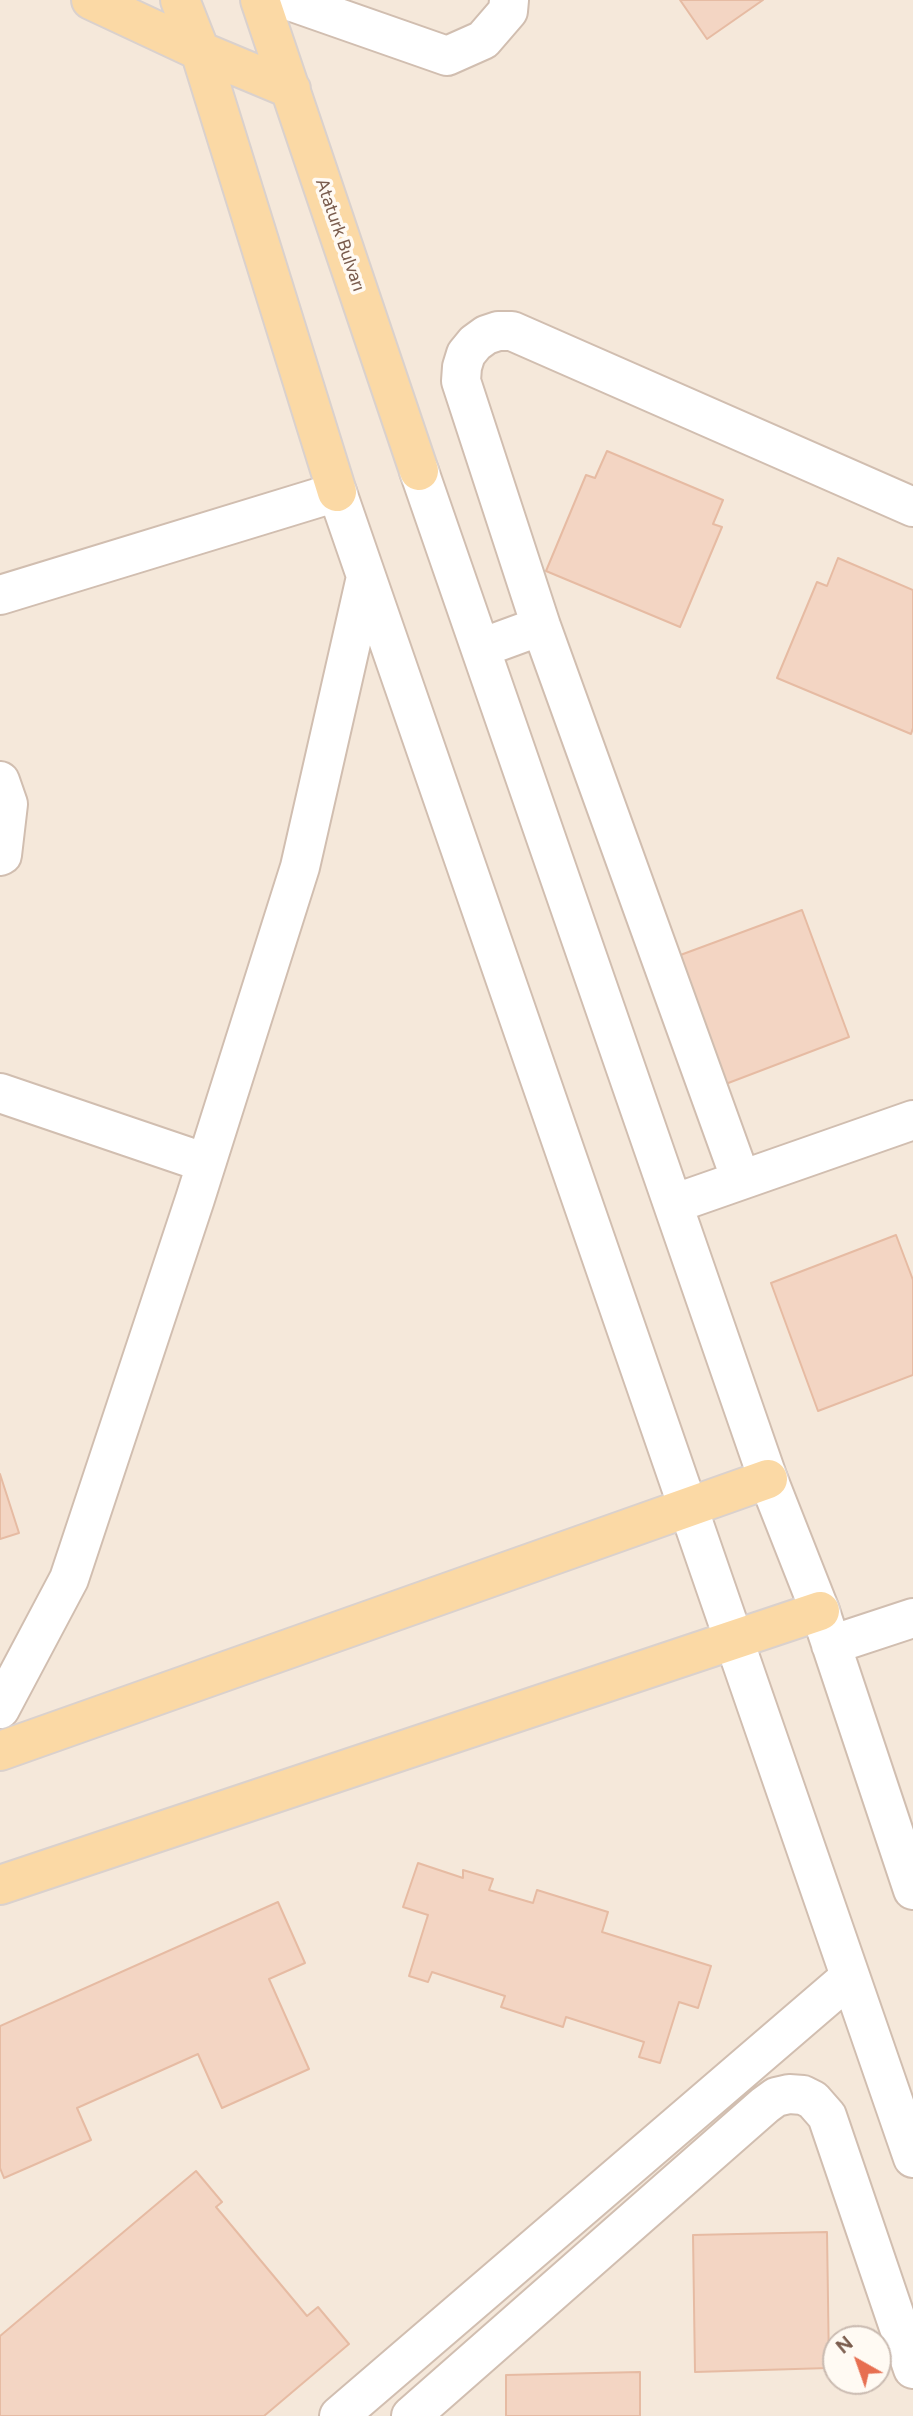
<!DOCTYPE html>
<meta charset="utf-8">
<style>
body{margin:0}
#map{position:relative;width:913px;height:2416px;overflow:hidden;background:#fdf6ec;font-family:Figtree,sans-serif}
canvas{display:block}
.north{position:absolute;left:822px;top:2325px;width:70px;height:70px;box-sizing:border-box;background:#fffaf3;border:2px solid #cabbb1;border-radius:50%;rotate:320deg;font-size:19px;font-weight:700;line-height:28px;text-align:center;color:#7a5c4d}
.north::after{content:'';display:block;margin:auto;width:24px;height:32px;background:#e76f51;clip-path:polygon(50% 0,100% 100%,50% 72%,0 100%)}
</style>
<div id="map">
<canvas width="913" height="2416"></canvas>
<div class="north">N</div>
</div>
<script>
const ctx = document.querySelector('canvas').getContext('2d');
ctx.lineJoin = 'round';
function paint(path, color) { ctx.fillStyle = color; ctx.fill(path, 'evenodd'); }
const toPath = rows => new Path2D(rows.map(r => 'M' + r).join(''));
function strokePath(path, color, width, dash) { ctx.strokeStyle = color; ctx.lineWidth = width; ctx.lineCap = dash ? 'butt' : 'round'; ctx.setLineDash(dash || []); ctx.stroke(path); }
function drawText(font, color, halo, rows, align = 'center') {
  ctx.font = font + ' Figtree,sans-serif'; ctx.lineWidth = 7; ctx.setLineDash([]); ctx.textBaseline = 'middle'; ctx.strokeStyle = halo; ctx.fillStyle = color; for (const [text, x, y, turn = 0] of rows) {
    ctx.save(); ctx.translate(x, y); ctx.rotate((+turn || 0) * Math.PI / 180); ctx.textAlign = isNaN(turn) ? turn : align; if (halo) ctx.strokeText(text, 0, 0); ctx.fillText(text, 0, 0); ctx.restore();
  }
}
paint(toPath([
 [0,0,913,0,913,2416,0,2416],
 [836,2339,878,2339,878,2381,836,2381]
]), '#f5e8da');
const building = toPath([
 [680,0,763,0,707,39,680,0],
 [607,451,723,500,713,524,722,527,680,627,546,571,586,475,595,478,607,451],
 [838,558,913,590,913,728,911,734,777,678,817,582,827,586,838,558],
 [802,910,849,1037,723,1085,675,957,802,910],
 [896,1235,913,1280,913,1375,818,1411,771,1283,896,1235],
 [0,1474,19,1533,0,1539,0,1474],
 [418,1863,463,1878,463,1870,493,1879,489,1890,533,1903,537,1890,608,1912,602,1932,711,1966,698,2008,679,2002,660,2063,639,2057,644,2042,566,2017,563,2027,501,2007,505,1996,432,1972,428,1982,409,1976,428,1915,403,1907,418,1863],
 [278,1902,305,1963,269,1979,309,2069,222,2108,198,2054,77,2108,91,2140,4,2178,0,2168,0,2026,278,1902],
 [196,2171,222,2202,216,2207,307,2316,318,2307,349,2344,264,2416,0,2416,0,2336,196,2171],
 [827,2232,829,2368,695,2372,693,2235,827,2232],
 [640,2372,640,2416,506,2416,506,2375,640,2372]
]);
paint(building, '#f3d5c3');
strokePath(building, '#e6bba3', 2);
const minor = toPath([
 [287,0,447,56,483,40,508,11,509,0],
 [419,471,768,1479,820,1611,913,1890],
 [0,595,337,492,913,2158],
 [481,648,541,626],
 [0,781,8,804,2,855,0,856],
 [0,1093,206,1163],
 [741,1180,541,626,461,381,462,367,466,354,475,343,486,335,498,331,512,331,913,507],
 [673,1204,913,1120],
 [831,1645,913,1618],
 [0,1709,69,1579,195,1199,300,867,366,577],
 [339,2416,850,1977],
 [411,2416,765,2105,776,2097,789,2094,803,2095,813,2100,827,2116,913,2369]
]);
const major = toPath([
 [91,0,200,51,291,89],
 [180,0,200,51,337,492],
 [260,0,419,471],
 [0,1751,768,1479],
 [0,1885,820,1611]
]);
strokePath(minor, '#d1beb0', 42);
strokePath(major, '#dad1cd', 42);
strokePath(minor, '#fff', 38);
strokePath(major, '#fbd9a5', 38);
drawText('18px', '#7a5c4d', '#fffaf3', [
 ["Ataturk Bulvarı",340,235,71]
]);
</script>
